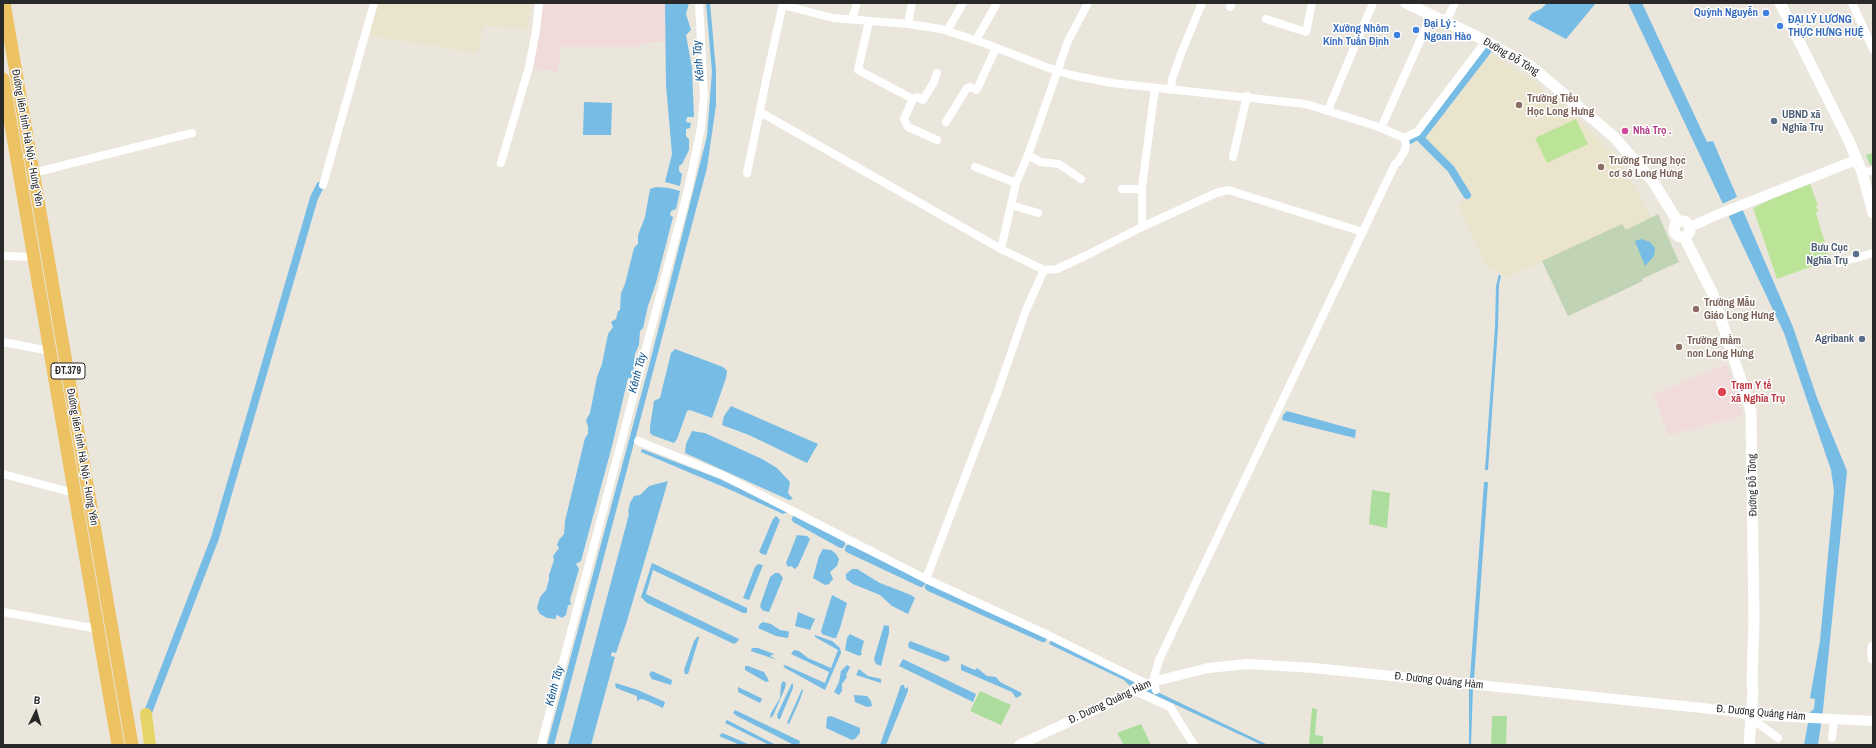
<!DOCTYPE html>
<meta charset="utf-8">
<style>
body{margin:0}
#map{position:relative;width:1876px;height:748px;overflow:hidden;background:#eae6dc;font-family:"Archivo Narrow",sans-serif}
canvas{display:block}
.frame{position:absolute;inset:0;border:4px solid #292929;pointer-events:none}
.north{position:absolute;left:16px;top:692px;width:40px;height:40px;-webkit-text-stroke:3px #fff;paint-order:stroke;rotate:5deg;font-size:11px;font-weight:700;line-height:16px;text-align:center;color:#292929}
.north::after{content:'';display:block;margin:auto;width:14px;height:18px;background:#292929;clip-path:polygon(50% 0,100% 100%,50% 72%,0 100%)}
</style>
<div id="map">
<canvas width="1876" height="748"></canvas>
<div class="frame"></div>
<div class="north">B</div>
</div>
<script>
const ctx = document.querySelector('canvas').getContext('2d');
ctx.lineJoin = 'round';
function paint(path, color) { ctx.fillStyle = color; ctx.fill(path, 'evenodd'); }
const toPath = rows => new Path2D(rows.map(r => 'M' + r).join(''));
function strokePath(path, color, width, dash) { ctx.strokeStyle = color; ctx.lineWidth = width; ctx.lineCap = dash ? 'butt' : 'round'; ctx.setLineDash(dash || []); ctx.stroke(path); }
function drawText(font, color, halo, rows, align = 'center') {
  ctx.font = font + ' "Archivo Narrow",sans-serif'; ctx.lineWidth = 3; ctx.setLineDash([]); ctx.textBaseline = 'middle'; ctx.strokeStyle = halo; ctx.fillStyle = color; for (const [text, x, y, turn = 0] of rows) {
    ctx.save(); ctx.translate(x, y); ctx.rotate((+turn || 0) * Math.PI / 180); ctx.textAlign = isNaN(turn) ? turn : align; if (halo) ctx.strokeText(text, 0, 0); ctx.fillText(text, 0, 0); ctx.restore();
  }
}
paint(toPath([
 [374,3,530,3,528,29,484,25,477,53,366,35],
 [1490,53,1542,87,1547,97,1561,100,1621,163,1651,217,1626,230,1622,224,1508,277,1487,267,1458,204,1472,196,1455,166,1423,141]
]), '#ebe4cc');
paint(toPath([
 [536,3,665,3,665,41,641,44,640,47,560,47,560,62,558,62,558,72,529,67],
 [1727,364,1743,416,1668,435,1654,394]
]), '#f1dbda');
paint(toPath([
 [1873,153,1873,165,1870,165,1866,155],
 [1372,490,1390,493,1387,528,1369,524],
 [980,691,1011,705,1001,725,970,711],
 [1312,708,1317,709,1315,735,1323,736,1323,745,1309,745],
 [1492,716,1507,716,1506,745,1491,745],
 [1141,724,1151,745,1124,745,1117,733]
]), '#abdd9c');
paint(toPath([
 [1658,214,1679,262,1642,279,1643,281,1568,316,1542,261,1622,224,1626,230]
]), '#c0d3b4');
paint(toPath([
 [1576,119,1588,144,1547,163,1535,138],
 [1810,184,1818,205,1816,206,1818,211,1816,213,1830,260,1777,279,1753,208,1774,198]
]), '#bce499');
paint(toPath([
 [665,3,689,3,686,14,691,30,686,35,692,68,694,117,687,117,686,122,691,123,690,128,686,129,686,136,689,139,689,150,682,164,679,166,679,171,682,174,680,186,665,182,672,154,666,85],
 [706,3,710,3,716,71,716,105,707,168,554,745,547,745,651,358,707,136,712,72],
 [1547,3,1596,3,1566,39,1528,19,1532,13,1541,9],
 [1628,3,1642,3,1707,142,1713,141,1793,327,1817,398,1847,471,1823,710,1818,745,1804,745,1810,712,1814,709,1815,699,1810,698,1820,641,1834,491,1831,470,1784,333],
 [584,102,612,103,611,135,583,135],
 [656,187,669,188,680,191,676,209,671,211,670,215,673,217,656,283,648,306,643,328,640,331,639,345,635,354,633,373,631,378,628,378,612,446,581,561,576,564,579,569,570,600,571,605,568,605,566,615,562,618,557,615,556,616,556,619,547,618,540,614,537,608,540,597,546,590,549,580,549,575,554,560,553,556,559,548,557,545,559,540,564,534,565,521,585,438,588,434,588,427,586,420,590,413,597,377,602,364,608,334,613,327,611,322,616,319,618,311,620,310,621,293,625,284,634,248,638,244,638,235,645,217,650,189],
 [1641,239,1650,242,1655,248,1654,256,1645,266,1635,241],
 [1499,274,1501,276,1499,285,1498,328,1488,470,1485,470,1495,327,1496,286],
 [675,349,723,367,727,371,726,378,712,418,690,410,687,411,677,439,674,443,652,435,650,433,650,427,654,401,660,398,671,353],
 [731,406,818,444,807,463,749,435,722,425,724,416],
 [1287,411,1356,430,1355,438,1282,420,1283,415],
 [692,431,705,433,762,459,777,468,790,482,788,493,793,499,789,500,685,453,686,444],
 [642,449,720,479,788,512,783,514,733,491,641,452],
 [668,481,627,621,616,653,612,652,611,656,615,657,591,745,568,745,629,514,628,512,630,503,634,496,640,495,649,486],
 [1484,482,1488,482,1474,679,1470,678],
 [776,516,780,520,766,555,762,554,759,552,773,519],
 [797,535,807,536,810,539,798,566,795,569,791,566,788,567,786,563],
 [823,549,831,550,836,554,839,559,837,566,830,572,833,579,829,584,825,585,813,578,819,556],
 [652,563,747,608,747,613,743,613,653,570,646,594,739,639,737,642,734,644,647,603,641,597],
 [758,564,763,565,749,600,743,598,755,567],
 [852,569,857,569,880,583,911,595,915,598,908,614,892,606,880,595,853,584,846,579,846,574],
 [775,573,779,573,783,578,769,612,768,612,762,610,760,606,770,577],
 [832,595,847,603,840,628,836,638,833,638,822,634,821,631],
 [798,612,815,619,810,630,795,626],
 [763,622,771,624,780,630,787,631,789,632,788,638,776,636,758,628,760,624],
 [884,625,889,626,889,633,881,666,876,664,874,659],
 [850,634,864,641,861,652,862,654,859,656,845,650,847,638],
 [815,635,832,641,840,648,841,653,825,690,785,668,783,666,785,665,825,683,829,672,791,654,794,650,799,651,808,658,831,668,838,650,815,637],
 [698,636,699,638,688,674,685,674,684,670,694,641],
 [1051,640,1136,681,1130,686,1124,680,1049,644],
 [910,641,949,656,950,660,945,662,909,648,908,644],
 [752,648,758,648,774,654,770,656,777,660,751,651],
 [903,659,976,694,973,702,899,666],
 [961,664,975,670,977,668,987,676,996,677,1000,682,1020,692,1022,694,1020,696,1016,698,1012,692,961,670],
 [847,665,850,667,846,675,847,677,842,684,842,691,839,695,834,692,839,682,841,671],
 [745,666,748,666,764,672,769,681,766,682,745,670],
 [859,669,868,676,881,679,881,683,856,675],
 [652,671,672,680,671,685,652,679,649,674],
 [783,681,786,683,785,688,773,716,770,718,771,713,780,698,781,685],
 [615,683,638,690,665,702,663,708,645,700,641,699,637,701,637,696,616,688],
 [792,683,793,684,793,688,780,719,778,719,777,715],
 [901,685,904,685,905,689,908,687,908,691,886,745,880,745],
 [738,687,761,698,762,699,760,703,738,692],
 [1147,687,1268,745,1262,745,1144,690],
 [1469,688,1473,688,1471,745,1469,745],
 [802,689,803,691,799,702,789,724,787,723],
 [854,695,867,696,871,701,872,706,867,707,855,702],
 [735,710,800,741,799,745,794,745,737,716,733,713],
 [831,716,860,728,860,733,855,739,852,740,826,728,827,717],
 [727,720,776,745,769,745,725,723],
 [722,733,732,737,750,745,740,745,719,736]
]), '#76bce5');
paint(toPath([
 [1739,196,1745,209,1727,217,1722,204]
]), '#eae6dc');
strokePath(toPath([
 [1408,141,1424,131],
 [1467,195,1451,169,1420,138,1487,51],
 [796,519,841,544],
 [849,549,921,583],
 [929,587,1043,638],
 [147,715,215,538,314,198,320,186]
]), '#76bce5', 8);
strokePath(toPath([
 [1852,3,1873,49],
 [783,5,833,18,908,24,941,29,984,43,1046,67,1071,75,1112,83,1306,104,1379,127,1404,138,1417,132,1486,41],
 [1230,7,1232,3],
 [852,19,857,3],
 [1266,19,1306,32,1312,3],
 [869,21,858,70,913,99,904,119,908,127,937,140],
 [1446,21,1455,3],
 [908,24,912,3],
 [947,31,963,3],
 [976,40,997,3],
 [1171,90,1172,80,1180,56,1202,3],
 [913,99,917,97,923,100,934,82,937,73],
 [1328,110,1373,3],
 [760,112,1001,249,1044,270,1057,269,1085,256,1142,227,1216,193,1228,190,1363,232],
 [946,122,967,88,970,87,976,90,978,87,996,48],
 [1381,128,1432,14],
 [1028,155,1040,162,1059,164,1081,179],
 [1233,157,1247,96],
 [501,163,529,67,536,31,539,3],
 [975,167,1016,183],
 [1862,172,1873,171],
 [33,173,192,133],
 [747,173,767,76,783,3],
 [323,185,374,3],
 [1122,189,1142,189],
 [1011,205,1038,213],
 [1142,227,1142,187,1155,88],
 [1001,249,1016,183,1028,155,1068,41,1088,3],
 [3,256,34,257],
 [1839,263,1873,253],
 [3,342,50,351],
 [638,441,722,475,926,579,1048,635,1147,684],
 [3,474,74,493],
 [926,579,999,388,1026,310,1044,270],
 [3,612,98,629],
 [1133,690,1170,707,1194,745],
 [1156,690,1153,682,1159,660,1395,164,1398,162,1405,150,1406,144,1404,138],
 [1751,718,1778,738],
 [1832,738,1834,719],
 [541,745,688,190,701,128,704,96,699,3]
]), '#fff', 8);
strokePath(toPath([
 [1690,227,1719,214,1856,160],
 [1019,745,1156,681,1208,668,1248,664,1314,668,1731,711,1751,715,1873,721]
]), '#fff', 10);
strokePath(toPath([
 [1406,3,1478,37,1532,67,1614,137,1652,180,1678,222],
 [1780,3,1849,141,1862,172,1873,213],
 '1674 229a8 8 0 1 1 16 0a8 8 0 1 1-16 0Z',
 [1684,237,1712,292,1751,411,1754,619,1752,683,1753,692,1749,745],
 [1873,647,1873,658]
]), '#fff', 11);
strokePath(toPath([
 [146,714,150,745]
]), '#e6d566', 12);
strokePath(toPath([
 [4,3,132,745],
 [3,79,118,745]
]), '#ecc263', 13);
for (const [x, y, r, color] of [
 [1766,13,4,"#3f7fe0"],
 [1780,26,4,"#3f7fe0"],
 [1416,30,4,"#3f7fe0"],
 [1397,35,4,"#3f7fe0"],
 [1519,105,4,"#8d6e63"],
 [1774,121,4,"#5c6f8a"],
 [1625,131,4,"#d1479c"],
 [1601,167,4,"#8d6e63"],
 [1856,254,4,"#5c6f8a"],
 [1696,309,4,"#8d6e63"],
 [1862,339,4,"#5c6f8a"],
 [1679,347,4,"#8d6e63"],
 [1722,392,5,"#e0444e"]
]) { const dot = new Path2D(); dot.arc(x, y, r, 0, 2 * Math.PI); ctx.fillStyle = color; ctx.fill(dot); strokePath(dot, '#fff', 1.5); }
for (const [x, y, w] of [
 [68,371,34]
]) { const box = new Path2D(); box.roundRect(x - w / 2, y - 8, w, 16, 3); ctx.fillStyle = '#fff'; ctx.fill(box); strokePath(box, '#292929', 1); }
drawText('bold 10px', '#292929', null, [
 ["ĐT.379",68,371]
]);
drawText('bold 11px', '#366cbe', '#fff', [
 ["Quỳnh Nguyễn",1758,13],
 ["ĐẠI LÝ LƯƠNG",1788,20,"left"],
 ["THỰC HƯNG HUỆ",1788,33,"left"],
 ["Đại Lý :",1424,24,"left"],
 ["Ngoan Hào",1424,37,"left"],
 ["Xưởng Nhôm",1389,29],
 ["Kính Tuấn Định",1389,42]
], 'right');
drawText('11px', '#292929', '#fff', [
 ["Đường Đỗ Tông",1511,57,31],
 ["Đường liên tỉnh Hà Nội - Hưng Yên",27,138,80],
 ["Đường liên tỉnh Hà Nội - Hưng Yên",82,457,80],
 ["Đường Đỗ Tông",1753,485,-91],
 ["Đ. Dương Quảng Hàm",1439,681,6],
 ["Đ. Dương Quảng Hàm",1110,702,-25],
 ["Đ. Dương Quảng Hàm",1761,713,5]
]);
drawText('bold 11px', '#785e54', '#fff', [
 ["Trường Tiểu",1527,99],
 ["Học Long Hưng",1527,112],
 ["Trường Trung học",1609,161],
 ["cơ sở Long Hưng",1609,174],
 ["Trường Mẫu",1704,303],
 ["Giáo Long Hưng",1704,316],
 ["Trường mầm",1687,341],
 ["non Long Hưng",1687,354]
], 'left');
drawText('bold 11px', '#4e5e75', '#fff', [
 ["UBND xã",1782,115,"left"],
 ["Nghĩa Trụ",1782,128,"left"],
 ["Bưu Cục",1848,248],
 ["Nghĩa Trụ",1848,261],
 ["Agribank",1854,339]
], 'right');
drawText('bold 11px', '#b23c85', '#fff', [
 ["Nhà Trọ .",1633,131]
], 'left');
drawText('bold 11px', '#be3a42', '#fff', [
 ["Trạm Y tế",1731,386],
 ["xã Nghĩa Trụ",1731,399]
], 'left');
drawText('italic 12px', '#17598f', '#fff', [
 ["Kênh Tây",699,61,-94],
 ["Kênh Tây",638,373,-75],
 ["Kênh Tây",555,686,-75]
]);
</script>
